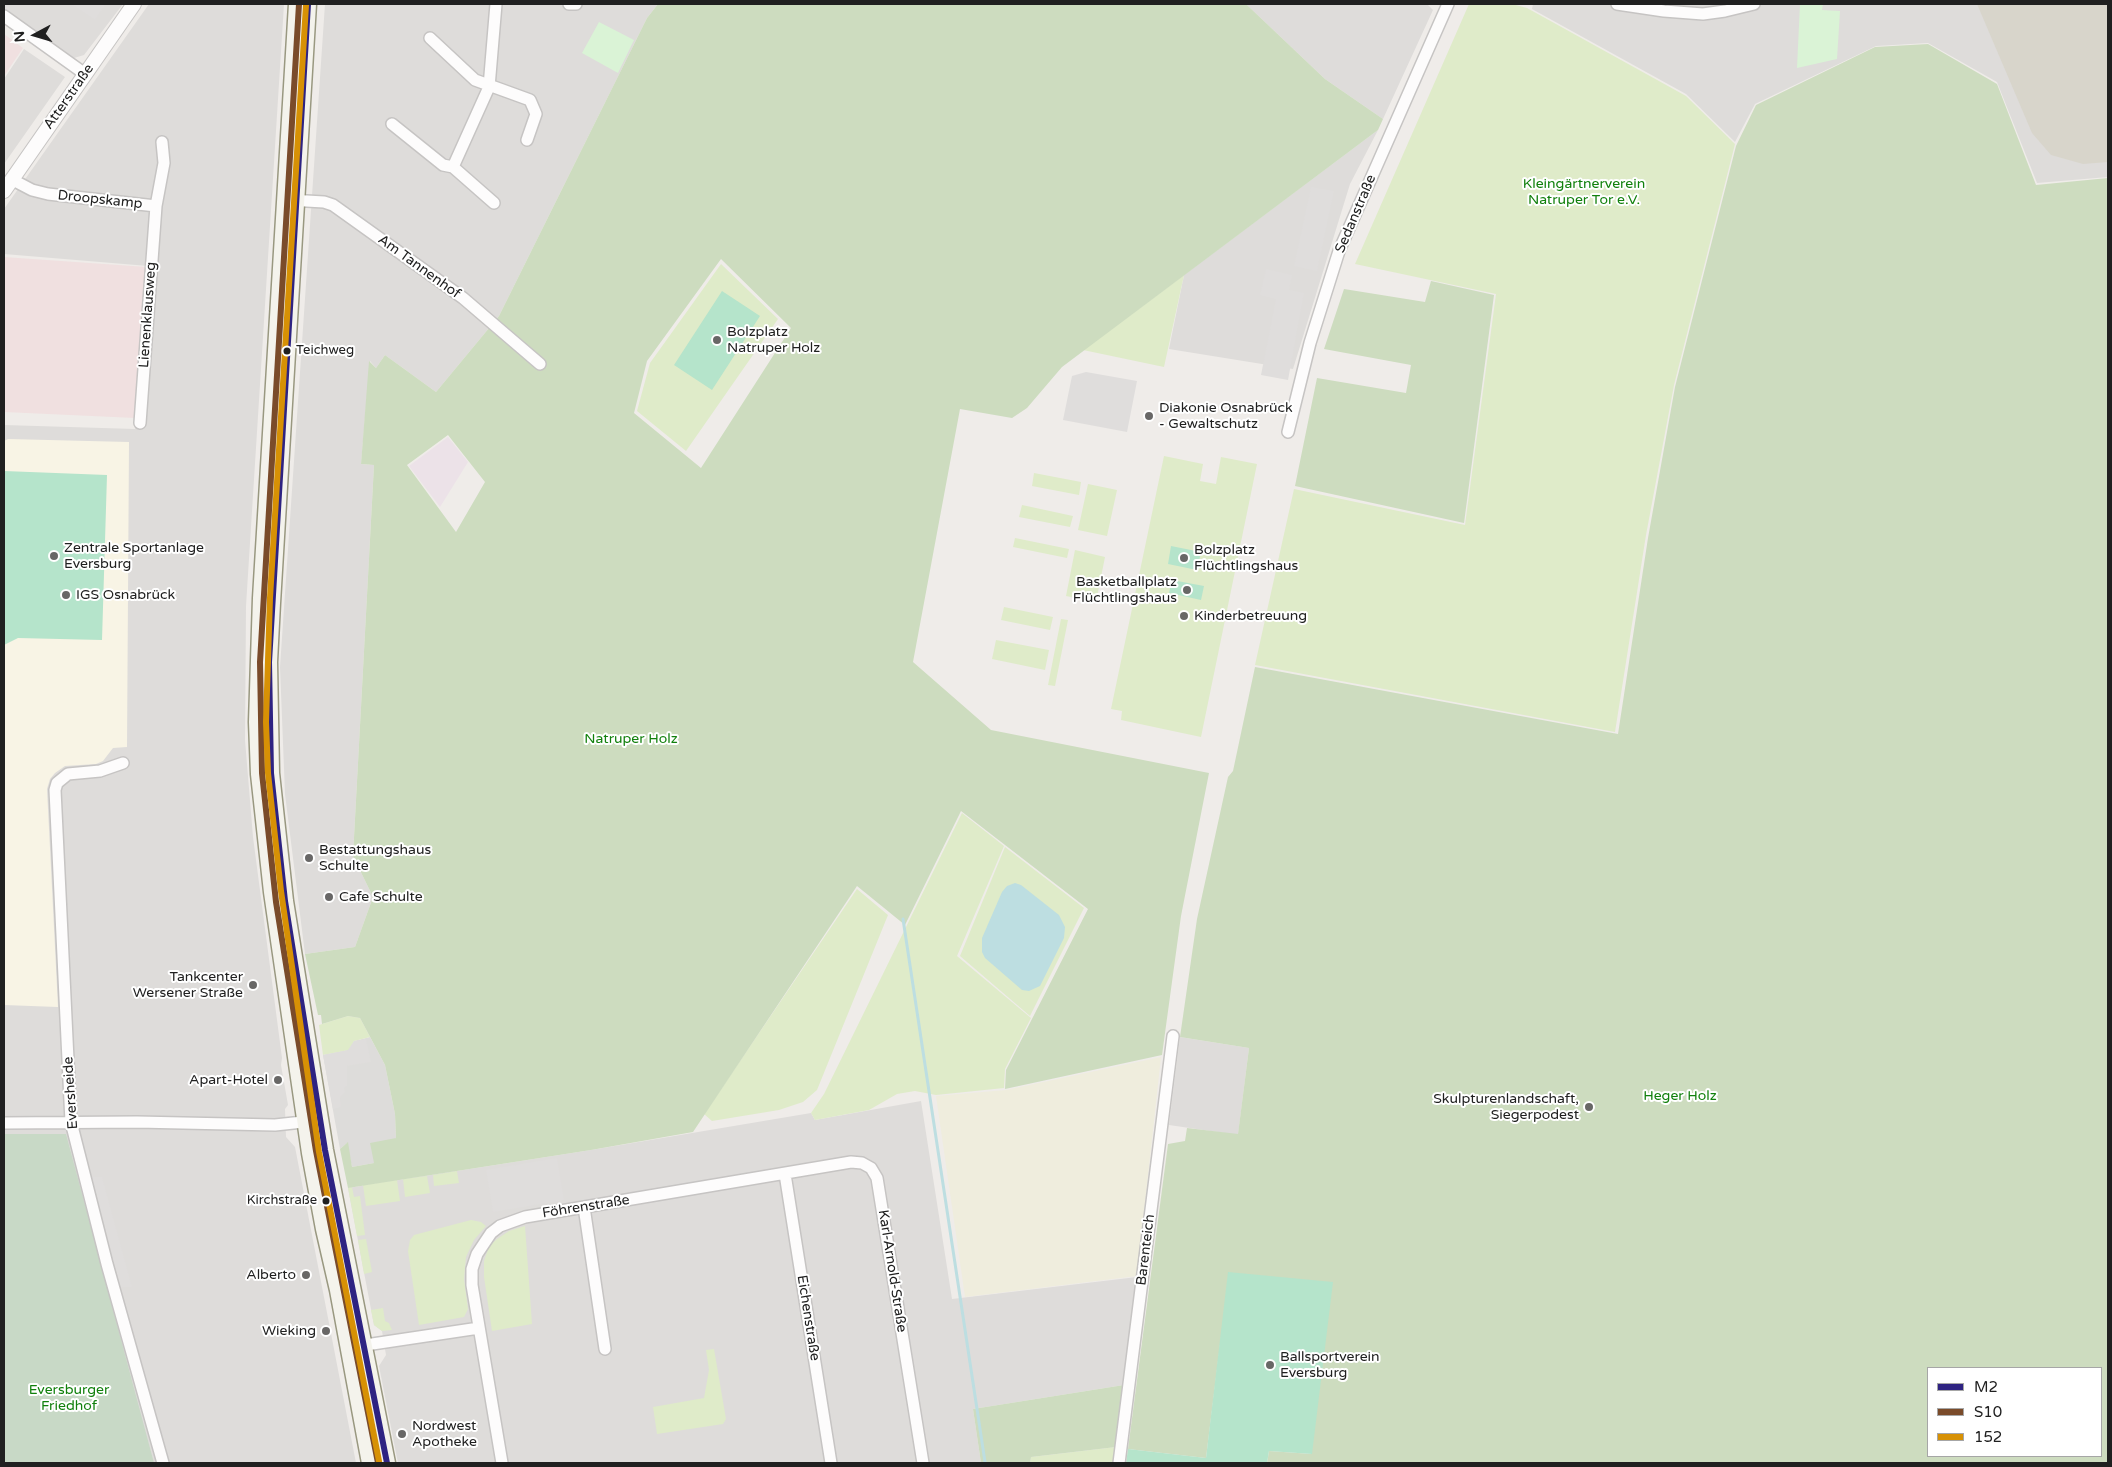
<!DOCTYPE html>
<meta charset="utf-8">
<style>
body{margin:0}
#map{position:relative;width:2112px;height:1467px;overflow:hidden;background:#efece9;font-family:"Varela Round",sans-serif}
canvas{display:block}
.frame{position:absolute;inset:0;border:5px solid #202020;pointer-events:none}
.legend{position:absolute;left:1927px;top:1367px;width:175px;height:90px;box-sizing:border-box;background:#fff;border:1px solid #a6a6a6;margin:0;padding:6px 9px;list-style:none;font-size:15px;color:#202020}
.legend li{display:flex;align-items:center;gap:10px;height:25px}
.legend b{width:25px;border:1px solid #a6a6a6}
.north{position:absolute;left:10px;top:10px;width:50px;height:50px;-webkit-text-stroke:4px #fff;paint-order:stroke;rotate:264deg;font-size:14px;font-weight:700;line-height:20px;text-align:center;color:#202020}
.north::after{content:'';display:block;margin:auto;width:18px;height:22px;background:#202020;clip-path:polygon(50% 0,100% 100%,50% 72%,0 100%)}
</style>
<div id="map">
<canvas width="2112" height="1467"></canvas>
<div class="frame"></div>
<ul class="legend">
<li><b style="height:6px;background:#2e2382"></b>M2</li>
<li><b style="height:6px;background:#7a4b2a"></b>S10</li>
<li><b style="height:6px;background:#d79105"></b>152</li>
</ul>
<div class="north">N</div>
</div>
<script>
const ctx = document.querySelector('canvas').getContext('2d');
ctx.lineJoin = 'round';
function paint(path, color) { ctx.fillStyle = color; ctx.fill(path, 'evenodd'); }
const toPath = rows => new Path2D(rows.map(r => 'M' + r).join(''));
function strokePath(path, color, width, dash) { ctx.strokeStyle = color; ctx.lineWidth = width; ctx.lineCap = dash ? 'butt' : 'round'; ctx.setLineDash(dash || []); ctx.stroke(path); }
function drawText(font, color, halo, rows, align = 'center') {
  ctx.font = font + ' "Varela Round",sans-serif'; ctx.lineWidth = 4; ctx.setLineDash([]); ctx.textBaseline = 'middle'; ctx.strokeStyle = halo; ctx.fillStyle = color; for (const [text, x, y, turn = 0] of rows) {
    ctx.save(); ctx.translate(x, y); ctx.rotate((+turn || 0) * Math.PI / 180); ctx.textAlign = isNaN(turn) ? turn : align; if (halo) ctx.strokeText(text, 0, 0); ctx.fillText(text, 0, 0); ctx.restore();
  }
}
paint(toPath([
 [4,4,123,4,84,55,74,58,4,11],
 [149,4,284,4,246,606,245,740,253,837,282,1058,281,1065,288,1105,285,1109,286,1137,295,1147,356,1463,4,1463,4,425,135,429,148,266,4,254,4,209],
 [325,4,658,4,647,18,499,316,436,392,385,355,376,368,370,361,361,464,374,465,353,856,373,897,355,947,305,954,285,794,280,667],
 [1246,4,1427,4,1433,10,1383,119,1325,79],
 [1533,4,2108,4,2108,177,2037,183,1997,82,1928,43,1876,46,1755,104,1735,142,1686,94,1532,9],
 [24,49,65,77,4,164,4,79],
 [1378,130,1350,184,1293,369,1169,349,1184,275],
 [1180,1037,1249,1048,1238,1135,1169,1125],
 [921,1101,952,1299,1137,1277,1124,1385,973,1409,981,1463,398,1463,379,1366,386,1355,382,1331,374,1325,348,1188,591,1150,811,1113,815,1120]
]), '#dedcda');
paint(toPath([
 [4,34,23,48,4,76],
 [4,257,147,267,135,418,4,412]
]), '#f0e0e0');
paint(toPath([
 [448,437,468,462,440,507,409,466]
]), '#ece2e8');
paint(toPath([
 [8,439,129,442,127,747,113,748,103,761,96,764,65,766,55,773,50,779,47,789,58,1007,4,1005,4,441]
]), '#f8f4e5');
paint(toPath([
 [370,1037,385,1065,395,1114,396,1138,374,1163,352,1167,347,1143,340,1149,323,1055,348,1050,354,1041]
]), '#dddcda');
paint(toPath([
 [1977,4,2108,4,2108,162,2083,164,2051,155,2032,133]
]), '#d8d5cb');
paint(toPath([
 [1161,1057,1137,1276,965,1297,936,1096,1006,1090]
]), '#efeddd');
paint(toPath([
 [1469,4,1512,4,1527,8,1686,96,1735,144,1674,385,1646,535,1615,732,1255,665,1294,489,1465,525,1496,294,1355,264],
 [721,264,778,319,686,451,637,411,650,363],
 [1184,275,1164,367,1083,350],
 [1164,456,1203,464,1200,481,1216,484,1221,457,1257,464,1201,737,1121,720,1122,711,1111,709],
 [1034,473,1081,482,1079,495,1032,486],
 [1088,484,1117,490,1107,536,1078,530],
 [1022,505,1073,516,1070,527,1019,517],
 [1015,538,1069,549,1067,558,1013,547],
 [1075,550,1105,557,1096,602,1066,596],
 [1004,607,1053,617,1050,630,1001,620],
 [1061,619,1068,620,1055,686,1048,685],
 [996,640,1049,650,1045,670,992,659],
 [962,813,1004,846,957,956,1031,1018,1005,1069,1004,1088,936,1095,915,1091,897,1094,869,1110,815,1120,811,1113,824,1094],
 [1005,847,1084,908,1030,1016,960,956],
 [857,889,888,915,817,1090,803,1102,779,1110,712,1121,704,1114],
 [348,1016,360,1018,370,1037,354,1041,349,1050,323,1055,319,1025],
 [457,1171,459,1183,434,1186,433,1175],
 [427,1176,430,1193,405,1197,403,1179],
 [397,1180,400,1201,366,1206,363,1185],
 [352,1187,354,1197,360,1196,365,1235,357,1236,348,1188],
 [471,1220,481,1222,486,1226,474,1240,466,1257,464,1279,468,1309,464,1317,419,1325,408,1251,410,1240,414,1235],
 [525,1226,532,1324,492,1331,484,1277,484,1261,489,1246,497,1239,509,1231],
 [366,1239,372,1272,364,1274,358,1240],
 [383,1308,385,1321,389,1323,392,1330,382,1331,374,1325,371,1310],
 [714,1349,726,1419,723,1424,657,1434,653,1407,704,1398,709,1370,706,1350],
 [1116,1447,1114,1463,1030,1463,1031,1457]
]), '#dfebc9');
paint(toPath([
 [658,4,1246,4,1325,79,1383,119,1378,130,1062,367,1027,408,1012,418,960,409,913,662,991,730,1209,773,1181,916,1162,1055,1005,1089,1006,1070,1088,909,961,811,905,925,857,886,693,1132,591,1150,348,1188,340,1149,348,1142,352,1167,374,1163,370,1143,396,1138,395,1114,385,1065,360,1018,348,1016,322,1024,321,1015,318,1015,305,954,355,947,373,897,353,856,374,465,361,464,369,361,376,368,385,355,436,392,499,316,647,18],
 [721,259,791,328,701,468,634,413,647,361],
 [448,435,485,482,456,532,407,465],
 [1928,44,1997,84,2036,185,2108,178,2108,1463,1267,1463,1269,1451,1312,1454,1229,1272,1206,1458,1128,1449,1168,1144,1185,1141,1187,1128,1238,1134,1249,1048,1180,1037,1197,919,1228,777,1233,771,1255,667,1618,734,1648,538,1675,387,1736,146,1756,105,1875,47],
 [1928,1368,2101,1368,2101,1456,1928,1456],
 [1431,281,1494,295,1464,523,1295,486,1317,378,1406,393,1411,365,1324,349,1344,289,1425,302],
 [1124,1385,1116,1447,1031,1457,1030,1463,981,1463,973,1409]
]), '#cddcbf');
paint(toPath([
 [4,1134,66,1134,154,1463,4,1463]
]), '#c8d9c6');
paint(toPath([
 [1800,4,1823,4,1822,10,1840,11,1837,59,1797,68],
 [599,22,634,40,618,73,582,53]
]), '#daf3d6');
paint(toPath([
 [722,291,760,316,712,390,674,365],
 [4,471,107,475,102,640,18,638,4,645],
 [1171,546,1201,552,1197,570,1168,564],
 [1172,580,1204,586,1201,600,1169,593],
 [1228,1272,1333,1282,1312,1454,1269,1451,1267,1463,1126,1463,1128,1449,1206,1458]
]), '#b5e4cb');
paint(toPath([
 [71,4,106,4,95,20],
 [1311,187,1334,191,1317,271,1294,266],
 [1266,269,1292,275,1289,290,1304,293,1288,380,1261,375,1276,299,1260,295],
 [1086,372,1137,381,1127,432,1063,420,1072,376],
 [366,1039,371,1062,347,1066,347,1086,344,1088,345,1092,340,1098,341,1107,333,1109,323,1055,348,1050,354,1041],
 [557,1158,564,1200,493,1212,486,1170],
 [90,1177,102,1177,132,1287,120,1287]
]), '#dfdddc');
paint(toPath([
 [1015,883,1021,885,1059,915,1065,927,1064,938,1040,986,1029,991,1022,990,985,958,982,952,982,938,1002,892,1007,886]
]), '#bddee1');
strokePath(toPath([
 [903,919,985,1462]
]), '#bddee1', 3);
const minor = toPath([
 [569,4,576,4],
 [1617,4,1664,11,1703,14,1725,11,1754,4],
 [4,16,85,74],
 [430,38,475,80,530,100,536,114,527,140],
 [392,124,443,165,453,167,494,203],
 [453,167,489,87,496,4],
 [11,179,32,190,48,194,156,206,164,163,162,142],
 [289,200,324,202,333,205,463,298,540,364],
 [140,423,156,206],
 [1288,432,1310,343,1339,251,1448,4],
 [123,763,100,771,68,774,57,783,55,790,71,1122,107,1264,163,1463],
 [4,1123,137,1122,275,1125,312,1121],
 [785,1174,831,1463],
 [584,1207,605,1349],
 [359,1346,479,1328],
 [502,1463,472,1285,472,1269,477,1254,491,1233,500,1226,525,1217,851,1162,862,1163,871,1168,877,1178,923,1463],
 [1119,1463,1173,1036]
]);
const tertiary = toPath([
 [4,191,134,4]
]);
const secondary = toPath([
 [297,4,261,598,257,722,259,774,272,892,310,1153,324,1229,338,1290,370,1463],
 [308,4,272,603,269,662,271,773,285,901,325,1150,387,1463]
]);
strokePath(minor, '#c6c4c3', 14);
strokePath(tertiary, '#c6c4c3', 16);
strokePath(secondary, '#999880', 19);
strokePath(minor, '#fdfcfc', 11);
strokePath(tertiary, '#fdfcfc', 14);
strokePath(secondary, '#f4f3ec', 16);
strokePath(toPath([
 [308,4,269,662,271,773,285,901,325,1150,387,1463]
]), '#2e2382', 6);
strokePath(toPath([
 [299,4,260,662,262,773,276,902,316,1151,378,1463]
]), '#7a4b2a', 6);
strokePath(toPath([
 [306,5,270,598,266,722,268,773,281,891,319,1152,379,1461]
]), '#d79105', 6);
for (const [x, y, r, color] of [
 [717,340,5,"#686766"],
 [287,351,4.5,"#202020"],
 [1149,416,5,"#686766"],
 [54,556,5,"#686766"],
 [1184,558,5,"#686766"],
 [1187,590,5,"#686766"],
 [66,595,5,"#686766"],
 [1184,616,5,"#686766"],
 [309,858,5,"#686766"],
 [329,897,5,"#686766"],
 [253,985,5,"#686766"],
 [278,1080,5,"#686766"],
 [1589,1107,5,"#686766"],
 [326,1201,4.5,"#202020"],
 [306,1275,5,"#686766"],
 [326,1331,5,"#686766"],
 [1270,1365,5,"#686766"],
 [402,1434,5,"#686766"]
]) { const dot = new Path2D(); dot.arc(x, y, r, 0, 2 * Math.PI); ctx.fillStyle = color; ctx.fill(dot); strokePath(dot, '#fff', 2); }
drawText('13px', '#202020', '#fff', [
 ["Teichweg",296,351],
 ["Kirchstraße",317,1201,"right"]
], 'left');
drawText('14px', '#202020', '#fff', [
 ["Atterstraße",69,97,-55],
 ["Droopskamp",100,200,6],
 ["Sedanstraße",1356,214,-67],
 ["Am Tannenhof",419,267,36],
 ["Lienenklausweg",148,315,-86],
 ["Eversheide",71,1093,-94],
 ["Föhrenstraße",586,1207,-9],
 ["Barenteich",1146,1250,-83],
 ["Karl-Arnold-Straße",892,1271,81],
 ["Eichenstraße",808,1318,81]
]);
drawText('14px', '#11800d', '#fff', [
 ["Kleingärtnerverein",1584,184],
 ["Natruper Tor e.V.",1584,200],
 ["Natruper Holz",631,739],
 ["Heger Holz",1680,1096],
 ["Eversburger",69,1390],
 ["Friedhof",69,1406]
]);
drawText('14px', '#202020', '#fff', [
 ["Bolzplatz",727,332],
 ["Natruper Holz",727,348],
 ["Diakonie Osnabrück",1159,408],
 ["- Gewaltschutz",1159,424],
 ["Zentrale Sportanlage",64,548],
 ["Eversburg",64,564],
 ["Bolzplatz",1194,550],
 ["Flüchtlingshaus",1194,566],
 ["Basketballplatz",1177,582,"right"],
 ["Flüchtlingshaus",1177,598,"right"],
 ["IGS Osnabrück",76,595],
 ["Kinderbetreuung",1194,616],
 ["Bestattungshaus",319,850],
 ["Schulte",319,866],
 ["Cafe Schulte",339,897],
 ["Tankcenter",243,977,"right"],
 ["Wersener Straße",243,993,"right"],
 ["Apart-Hotel",268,1080,"right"],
 ["Skulpturenlandschaft,",1579,1099,"right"],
 ["Siegerpodest",1579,1115,"right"],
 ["Alberto",296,1275,"right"],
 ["Wieking",316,1331,"right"],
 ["Ballsportverein",1280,1357],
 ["Eversburg",1280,1373],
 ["Nordwest",412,1426],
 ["Apotheke",412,1442]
], 'left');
</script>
